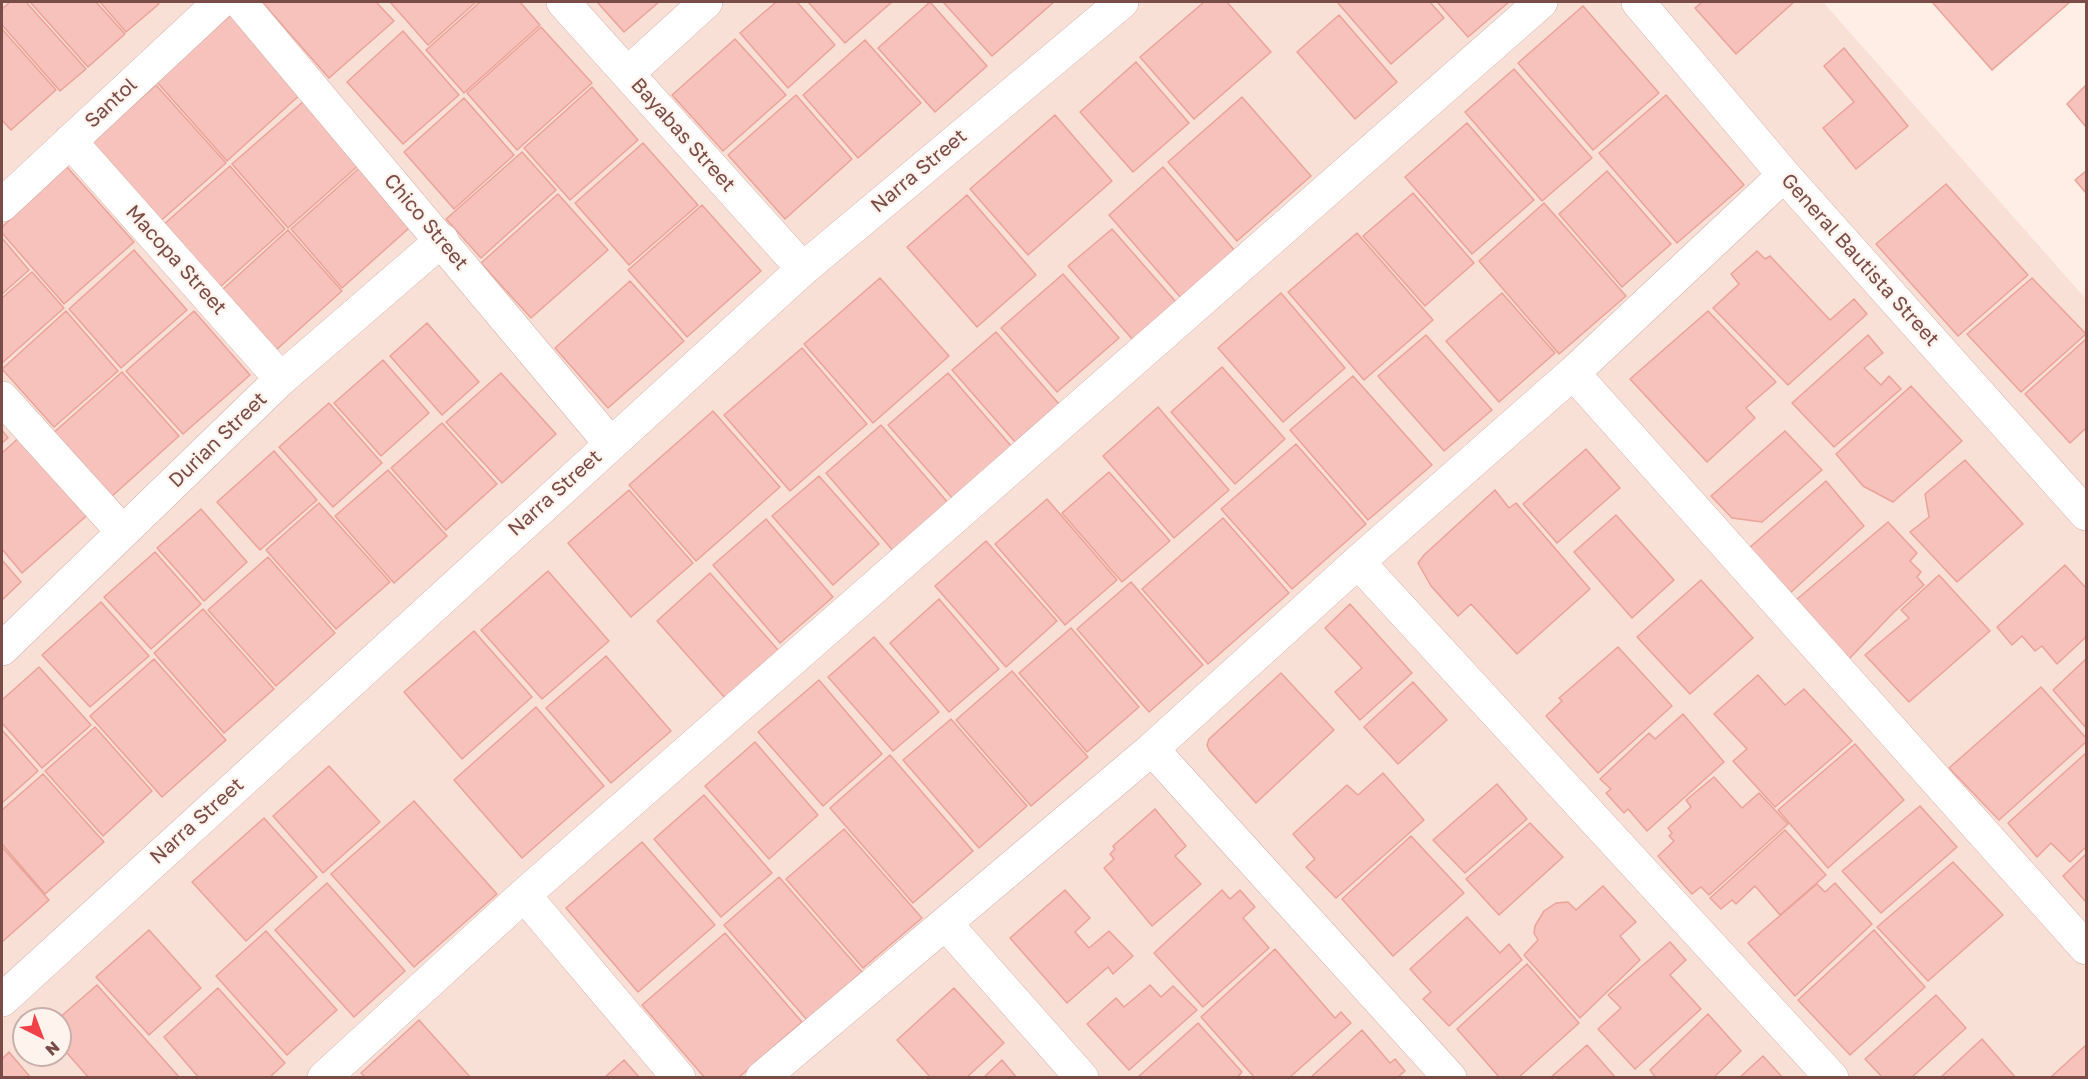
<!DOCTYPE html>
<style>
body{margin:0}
#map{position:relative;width:2088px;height:1079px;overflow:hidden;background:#feeee5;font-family:"Golos Text",sans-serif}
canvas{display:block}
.frame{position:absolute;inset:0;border:3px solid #7a4c48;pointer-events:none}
.north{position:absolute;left:12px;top:1007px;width:60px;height:60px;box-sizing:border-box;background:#fff3ee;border:2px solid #cab0ac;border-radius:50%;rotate:138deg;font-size:16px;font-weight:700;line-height:24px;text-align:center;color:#7a4c48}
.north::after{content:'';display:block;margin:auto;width:21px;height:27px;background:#f24149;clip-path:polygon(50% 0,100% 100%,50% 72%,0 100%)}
</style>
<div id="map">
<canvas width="2088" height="1079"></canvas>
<div class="frame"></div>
<div class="north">N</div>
</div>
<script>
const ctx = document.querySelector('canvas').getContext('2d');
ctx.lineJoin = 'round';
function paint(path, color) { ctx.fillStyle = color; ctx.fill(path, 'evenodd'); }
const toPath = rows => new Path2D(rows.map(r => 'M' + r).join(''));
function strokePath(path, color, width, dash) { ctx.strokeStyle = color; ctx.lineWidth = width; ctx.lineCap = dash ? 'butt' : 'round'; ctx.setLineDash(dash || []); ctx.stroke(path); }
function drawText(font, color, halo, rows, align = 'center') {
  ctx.font = font + ' "Golos Text",sans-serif'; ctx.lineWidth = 4.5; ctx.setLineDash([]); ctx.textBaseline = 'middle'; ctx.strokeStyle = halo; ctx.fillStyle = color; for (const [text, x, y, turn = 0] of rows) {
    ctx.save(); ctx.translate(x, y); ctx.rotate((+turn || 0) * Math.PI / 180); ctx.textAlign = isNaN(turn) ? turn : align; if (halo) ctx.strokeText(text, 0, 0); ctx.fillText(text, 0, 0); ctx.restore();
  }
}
paint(toPath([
 [2,2,1823,2,2086,299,2086,1077,2,1078],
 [24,1019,60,1019,60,1055,24,1055]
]), '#f9e0d6');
const building = toPath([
 [10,2,26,2,86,69,60,91,2,25,2,9,10,2],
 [30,2,96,2,125,34,88,67,30,2],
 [100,2,157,2,159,4,126,32,100,2],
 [262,2,376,2,394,21,329,78,262,2],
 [390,2,476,2,428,45,390,2],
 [480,2,520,2,540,25,464,93,426,50,480,2],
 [597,2,659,2,624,32,597,2],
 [776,2,797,2,835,45,788,88,740,33,776,2],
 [808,2,892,2,845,43,808,2],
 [930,2,987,66,935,112,878,48,930,2],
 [943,2,1054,2,992,56,943,2],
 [1204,2,1227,2,1271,52,1194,119,1140,57,1204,2],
 [1337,2,1430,2,1444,18,1391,64,1337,2],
 [1437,2,1509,2,1468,37,1437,2],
 [1702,2,1794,2,1736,54,1695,8,1702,2],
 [1932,2,2070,2,1992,70,1932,2],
 [1583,6,1659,93,1593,150,1518,63,1583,6],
 [233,13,303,92,227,161,156,81,233,13],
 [1339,15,1397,82,1355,119,1297,52,1339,15],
 [541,27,592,83,517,150,467,93,541,27],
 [2,29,56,90,11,130,2,120,2,29],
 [403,31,459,95,403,144,347,82,403,31],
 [735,39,786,95,723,151,672,95,735,39],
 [865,40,921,103,858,158,803,95,865,40],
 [1844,48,1908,126,1856,169,1823,128,1854,102,1824,66,1844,48],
 [1136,62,1189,123,1133,172,1080,112,1136,62],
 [1514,69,1592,158,1542,201,1465,112,1514,69],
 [156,85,226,163,156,225,86,147,156,85],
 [2086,85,2086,127,2067,104,2086,85],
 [592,87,638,140,570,200,524,148,592,87],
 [796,95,852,159,785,219,728,155,796,95],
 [1666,95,1744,185,1677,243,1599,153,1666,95],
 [1242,97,1311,176,1237,241,1168,162,1242,97],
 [464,98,514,155,454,209,404,152,464,98],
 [304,101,360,164,288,228,232,164,304,101],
 [1055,115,1112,181,1028,255,970,189,1055,115],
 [1467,123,1534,200,1472,254,1405,177,1467,123],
 [643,143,698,205,629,265,575,203,643,143],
 [522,152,556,190,481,258,446,219,522,152],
 [365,163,417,221,342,288,291,229,365,163],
 [230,166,285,229,220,287,163,225,230,166],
 [67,167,134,242,64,304,2,233,2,227,67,167],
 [1163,167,1235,251,1181,298,1109,215,1163,167],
 [1607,171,1671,244,1622,287,1559,214,1607,171],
 [2086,171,2086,193,2075,180,2086,171],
 [1946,184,2028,275,1958,336,1876,244,1946,184],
 [1413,193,1474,263,1425,306,1363,236,1413,193],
 [558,194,608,250,531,318,481,263,558,194],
 [967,195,1036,275,977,327,907,247,967,195],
 [1544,203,1626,296,1559,354,1479,261,1544,203],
 [702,205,761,271,687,337,628,270,702,205],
 [1112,229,1176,302,1133,340,1068,266,1112,229],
 [288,230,342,291,276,350,222,290,288,230],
 [1357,233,1433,320,1364,380,1288,292,1357,233],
 [2,238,29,270,2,294,2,238],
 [134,250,187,310,121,368,69,309,134,250],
 [1757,251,1765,259,1770,256,1830,320,1854,299,1867,314,1788,385,1713,308,1739,284,1731,274,1757,251],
 [32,272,64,308,2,363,2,298,32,272],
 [1063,274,1119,338,1057,392,1001,328,1063,274],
 [880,278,949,356,873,423,804,344,880,278],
 [2032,278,2086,334,2021,392,1967,334,2032,278],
 [630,281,684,341,608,408,555,348,630,281],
 [1281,293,1345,368,1283,422,1218,348,1281,293],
 [1502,293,1555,353,1499,402,1446,341,1502,293],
 [66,311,118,371,54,427,2,369,66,311],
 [194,311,250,375,183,434,126,371,194,311],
 [1708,311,1776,382,1746,408,1755,418,1707,462,1630,379,1708,311],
 [427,323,479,382,442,415,390,356,427,323],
 [996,332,1059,404,1015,442,952,370,996,332],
 [1426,335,1492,410,1444,451,1378,376,1426,335],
 [1868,335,1883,353,1864,368,1881,385,1889,376,1901,389,1834,447,1792,403,1868,335],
 [2086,339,2086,428,2070,443,2025,394,2086,339],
 [802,348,867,424,790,491,724,415,802,348],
 [383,360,429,413,381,456,334,403,383,360],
 [1222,367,1285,439,1235,484,1171,412,1222,367],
 [122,372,179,436,110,498,52,434,122,372],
 [501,373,556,434,502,483,446,422,501,373],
 [948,373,1012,447,953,499,888,425,948,373],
 [1353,376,1432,465,1368,520,1290,430,1353,376],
 [1911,386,1962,441,1893,502,1863,486,1836,454,1911,386],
 [329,403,382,463,333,507,279,447,329,403],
 [1158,407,1229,490,1174,538,1103,456,1158,407],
 [713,411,780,487,696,561,629,485,713,411],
 [442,423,497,484,446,530,391,468,442,423],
 [881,425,950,505,895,553,826,473,881,425],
 [2,430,8,438,2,443,2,430],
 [1785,431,1822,470,1762,522,1732,518,1711,496,1785,431],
 [23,434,92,511,22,573,2,549,2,453,23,434],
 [1296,444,1366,524,1292,589,1221,509,1296,444],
 [1586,449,1620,488,1557,543,1523,504,1586,449],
 [274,451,317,500,260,550,217,502,274,451],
 [1965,460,2023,524,1957,582,1910,532,1929,517,1925,494,1965,460],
 [388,470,447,536,394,583,335,516,388,470],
 [1109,472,1170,541,1122,582,1062,513,1109,472],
 [819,476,879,544,833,585,772,516,819,476],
 [1826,481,1864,526,1790,593,1749,548,1826,481],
 [629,490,693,563,631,617,568,543,629,490],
 [1495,490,1509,508,1516,503,1590,589,1517,654,1471,604,1458,616,1431,586,1418,563,1424,555,1495,490],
 [1047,499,1117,580,1065,625,995,544,1047,499],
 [319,503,390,582,336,629,266,550,319,503],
 [201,509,247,562,204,601,157,548,201,509],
 [1616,515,1674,580,1632,618,1574,552,1616,515],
 [1223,518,1289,593,1208,664,1142,589,1223,518],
 [766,519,833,597,780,643,713,565,766,519],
 [1888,522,1917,553,1910,561,1921,572,1917,577,1924,585,1894,612,1849,659,1796,600,1888,522],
 [986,541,1057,621,1006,667,935,586,986,541],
 [155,552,201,604,151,649,104,597,155,552],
 [268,557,335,633,276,686,208,610,268,557],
 [2,560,21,582,2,600,2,560],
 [2065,565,2086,588,2086,637,2057,664,2042,646,2035,651,2022,636,2012,645,1997,627,2065,565],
 [548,571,609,641,542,699,481,630,548,571],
 [710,573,779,651,725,698,657,621,710,573],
 [1939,575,1990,631,1909,702,1865,655,1909,618,1901,610,1939,575],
 [1701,580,1753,638,1690,694,1637,637,1701,580],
 [1131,582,1203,665,1149,712,1077,629,1131,582],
 [939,599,999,669,949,712,890,643,939,599],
 [101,602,149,656,90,707,42,655,101,602],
 [1350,604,1412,673,1360,720,1335,692,1362,668,1325,628,1350,604],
 [203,609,274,689,224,733,154,653,203,609],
 [1071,628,1139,707,1087,752,1019,673,1071,628],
 [474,631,532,697,462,759,404,692,474,631],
 [874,637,939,712,893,751,828,677,874,637],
 [1618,647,1672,706,1598,773,1546,716,1562,701,1559,698,1618,647],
 [606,656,671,731,611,783,546,708,606,656],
 [154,659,226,740,162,797,90,716,154,659],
 [2086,659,2086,728,2053,690,2086,659],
 [39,667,91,725,42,768,2,723,2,700,39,667],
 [1012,671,1088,757,1031,806,956,720,1012,671],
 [1281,673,1334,730,1256,803,1209,750,1207,745,1209,739,1281,673],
 [1758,675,1785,705,1804,689,1852,741,1775,807,1733,761,1747,749,1714,714,1758,675],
 [819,680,882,754,823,806,758,732,819,680],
 [1413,682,1447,720,1398,764,1364,727,1413,682],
 [2041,687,2086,738,2086,742,1999,820,1949,768,2041,687],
 [536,707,604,786,522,858,454,780,536,707],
 [1683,714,1724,762,1647,831,1628,809,1624,813,1606,793,1611,789,1600,779,1649,733,1655,739,1683,714],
 [951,719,1027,806,979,848,903,760,951,719],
 [95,727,152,791,103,836,45,771,95,727],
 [2,730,38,771,2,803,2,730],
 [755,742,818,815,769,859,705,786,755,742],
 [1855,744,1904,800,1828,868,1778,810,1855,744],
 [2086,753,2086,847,2070,862,2051,843,2037,857,2008,823,2086,753],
 [890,755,973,851,913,903,830,808,890,755],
 [329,766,380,822,323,873,273,816,329,766],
 [1383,773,1424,820,1336,898,1306,867,1315,859,1293,834,1347,785,1358,795,1383,773],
 [43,774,104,842,45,894,2,844,2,810,43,774],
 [1714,777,1742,808,1759,793,1788,824,1709,895,1701,887,1692,894,1658,856,1674,841,1669,836,1672,833,1668,828,1691,807,1686,800,1714,777],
 [1497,784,1527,819,1465,873,1433,840,1497,784],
 [704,795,772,873,721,917,654,839,704,795],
 [414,801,497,894,414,967,331,874,414,801],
 [1920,806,1957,847,1881,913,1842,871,1920,806],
 [1155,809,1186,846,1175,856,1201,884,1152,926,1104,868,1114,859,1110,854,1115,849,1113,846,1155,809],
 [264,818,317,877,246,941,192,882,264,818],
 [1530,823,1563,857,1499,915,1466,879,1530,823],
 [844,829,922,918,863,968,786,879,844,829],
 [1785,830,1826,875,1780,915,1755,886,1736,904,1732,900,1721,909,1710,898,1785,830],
 [1411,836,1464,893,1393,956,1342,899,1411,836],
 [642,842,715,925,638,992,566,908,642,842],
 [2,847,49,900,2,942,2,847],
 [2086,854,2086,902,2063,876,2086,854],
 [1953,862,2003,915,1928,981,1877,927,1953,862],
 [779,877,862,972,807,1020,724,925,779,877],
 [327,883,405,971,354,1017,275,930,327,883],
 [1835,883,1872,924,1795,996,1748,943,1817,884,1825,892,1835,883],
 [1603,886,1636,922,1620,936,1640,960,1580,1018,1524,955,1538,940,1534,933,1535,926,1544,911,1556,903,1568,902,1576,910,1603,886],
 [1065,890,1090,918,1075,932,1089,948,1109,931,1133,956,1113,974,1108,967,1067,1003,1010,938,1065,890],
 [1222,890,1230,899,1240,890,1255,907,1243,918,1269,948,1203,1007,1154,953,1222,890],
 [1467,917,1500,953,1509,944,1522,960,1449,1026,1423,999,1431,992,1410,969,1467,917],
 [149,930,201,988,149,1035,96,977,149,930],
 [1874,930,1925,987,1850,1055,1798,1000,1874,930],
 [266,931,337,1010,287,1055,216,976,266,931],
 [725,933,802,1022,738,1078,705,1078,642,1005,725,933],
 [1670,942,1686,960,1670,975,1701,1009,1635,1069,1598,1029,1621,1008,1608,995,1670,942],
 [1275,949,1335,1018,1341,1012,1351,1023,1289,1078,1255,1078,1201,1017,1275,949],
 [1527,964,1579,1023,1518,1078,1500,1078,1457,1029,1527,964],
 [97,985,180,1078,89,1078,60,1045,60,1019,58,1019,97,985],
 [1150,985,1161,997,1173,986,1197,1010,1129,1070,1087,1024,1116,998,1124,1007,1150,985],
 [218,988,285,1063,269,1078,199,1078,164,1037,218,988],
 [954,988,1004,1043,966,1078,931,1078,897,1040,954,988],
 [1936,995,1966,1028,1911,1078,1883,1078,1865,1059,1936,995],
 [1708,1014,1741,1051,1713,1078,1656,1078,1650,1070,1708,1014],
 [419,1020,471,1078,366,1078,361,1073,419,1020],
 [1198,1023,1242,1072,1237,1078,1137,1078,1198,1023],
 [1362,1030,1390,1063,1395,1059,1405,1071,1397,1078,1310,1078,1362,1030],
 [1982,1039,2016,1078,1940,1078,1982,1039],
 [1587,1045,1616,1078,1550,1078,1587,1045],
 [2086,1045,2086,1078,2051,1078,2051,1077,2086,1045],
 [9,1052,31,1078,2,1078,2,1059,9,1052],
 [1763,1056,1783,1078,1739,1078,1763,1056],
 [624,1060,640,1078,604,1078,624,1060],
 [1002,1060,1017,1078,983,1078,1002,1060]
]);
paint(building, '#f6c2bb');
strokePath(building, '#eaa399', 1.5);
const street = toPath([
 [240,2,610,443],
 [563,2,803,269],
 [1638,2,1784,175,2086,514],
 [628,73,706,2],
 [70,141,281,379],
 [2,205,220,2],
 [1573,373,2086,948],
 [2,398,122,531],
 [1358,562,1832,1078],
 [2,649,281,379,442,240],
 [1152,749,1450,1078],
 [524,895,679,1078],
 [946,924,1082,1078],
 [2,1000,803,269,1122,2],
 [324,1078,524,895,1541,2],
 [762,1078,1152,749,1358,562,1573,373,1784,175]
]);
strokePath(street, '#d4b3ad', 34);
strokePath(street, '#fff', 33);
drawText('20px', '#7a4c48', '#fff3ee', [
 ["Santol",111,103,-43],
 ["Bayabas Street",683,135,48],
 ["Narra Street",919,171,-40],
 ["Chico Street",426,222,50],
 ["Macopa Street",176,260,48],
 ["General Bautista Street",1860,260,48],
 ["Durian Street",218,440,-44],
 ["Narra Street",555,493,-42],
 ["Narra Street",197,821,-42]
]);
</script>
